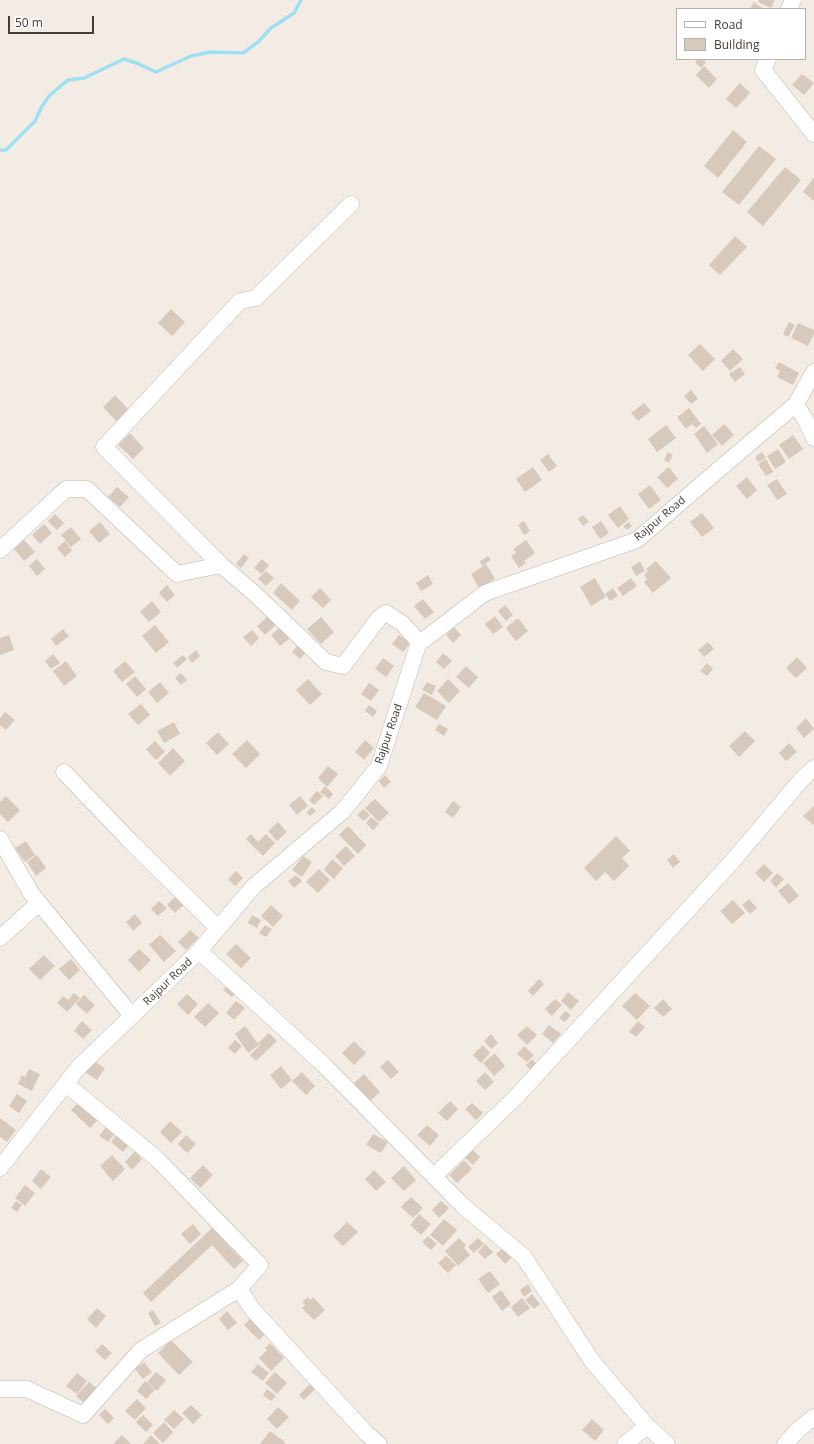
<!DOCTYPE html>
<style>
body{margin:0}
#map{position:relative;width:814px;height:1444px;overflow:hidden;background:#f3ece5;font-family:"Open Sans",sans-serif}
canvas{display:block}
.legend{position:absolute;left:676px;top:8px;width:130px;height:52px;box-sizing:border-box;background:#fff;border:1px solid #b5b1ae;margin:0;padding:5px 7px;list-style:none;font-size:12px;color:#453c34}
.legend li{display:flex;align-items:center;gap:8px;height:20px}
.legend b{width:20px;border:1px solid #b5b1ae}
.scale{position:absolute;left:8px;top:16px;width:86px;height:18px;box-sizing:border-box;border:2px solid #453c34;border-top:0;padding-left:5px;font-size:12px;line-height:14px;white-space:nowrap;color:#453c34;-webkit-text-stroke:3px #fff;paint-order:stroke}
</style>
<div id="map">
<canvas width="814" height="1444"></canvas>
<ul class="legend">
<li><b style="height:5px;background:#fff"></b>Road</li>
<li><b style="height:11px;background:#d8c9bd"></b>Building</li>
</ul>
<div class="scale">50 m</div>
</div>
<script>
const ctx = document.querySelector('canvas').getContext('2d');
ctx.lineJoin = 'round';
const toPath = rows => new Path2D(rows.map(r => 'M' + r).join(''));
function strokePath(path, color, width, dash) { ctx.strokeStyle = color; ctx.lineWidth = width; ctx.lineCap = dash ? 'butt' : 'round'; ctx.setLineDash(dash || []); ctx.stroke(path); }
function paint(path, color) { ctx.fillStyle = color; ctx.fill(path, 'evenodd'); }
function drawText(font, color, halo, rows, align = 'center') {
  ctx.font = font + ' "Open Sans",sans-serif'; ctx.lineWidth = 3; ctx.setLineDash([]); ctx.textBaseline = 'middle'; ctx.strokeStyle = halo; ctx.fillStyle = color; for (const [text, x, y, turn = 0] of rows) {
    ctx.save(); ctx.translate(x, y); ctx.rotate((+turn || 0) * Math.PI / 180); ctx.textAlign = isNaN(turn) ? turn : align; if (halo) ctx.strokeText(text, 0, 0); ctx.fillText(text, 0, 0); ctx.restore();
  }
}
strokePath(toPath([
 [0,150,6,150,35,121,42,106,50,95,68,80,84,78,124,59,139,64,156,72,191,56,210,52,243,53,258,42,271,28,294,13,301,0]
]), '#9fdff2', 3.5);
paint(toPath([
 [759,0,775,0,771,8,758,2],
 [754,2,762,8,762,9,750,9],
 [698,59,703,59,706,62,701,68,695,62],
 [704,66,717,79,709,88,696,75],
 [802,74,814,83,804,95,792,85],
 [740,83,750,93,736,108,726,99],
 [733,130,747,142,718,178,704,166],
 [759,146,776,159,739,205,722,192],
 [785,167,801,180,763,226,747,212],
 [814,177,814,201,803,192],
 [735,236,747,247,720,275,709,265],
 [171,309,185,322,172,336,158,323],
 [789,322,795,325,788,337,783,334],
 [798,323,814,330,814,334,808,346,791,338],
 [700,344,715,359,703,371,688,355],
 [733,349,743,359,730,371,721,361],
 [779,362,799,373,793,385,777,377,780,371,775,368],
 [740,367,745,374,735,382,729,374],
 [691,390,698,399,691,404,684,396],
 [115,395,129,410,117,422,103,407],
 [644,403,651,411,638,421,631,413],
 [689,408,701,424,696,428,692,424,686,429,677,417],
 [724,424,734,435,722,446,712,435],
 [666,425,676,438,657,452,648,439],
 [704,426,718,444,707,453,694,434],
 [130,433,144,448,133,459,118,445],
 [793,435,803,449,789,459,779,445],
 [778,449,786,462,775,469,767,456],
 [668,452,673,455,669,463,664,460],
 [762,452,766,458,758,462,755,457],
 [548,454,557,466,549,472,540,460],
 [766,459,773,472,766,476,758,464],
 [533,467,542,480,525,492,516,479],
 [669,467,678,479,667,488,657,477],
 [747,477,757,490,747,499,736,486],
 [777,479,787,494,777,500,767,485],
 [650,485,661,500,649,509,638,494],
 [117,487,129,497,120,507,108,497],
 [620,506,629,519,618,528,608,515],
 [702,513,714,528,702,537,690,522],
 [55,514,64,523,57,530,48,521],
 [583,515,589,522,583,526,578,519],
 [524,521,530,531,524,535,518,525],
 [601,521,609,533,600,539,592,527],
 [100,522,110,534,99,543,89,531],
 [629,522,632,526,627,530,623,526],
 [44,524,52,533,40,544,32,535],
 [71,527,81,539,71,547,61,535],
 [24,540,35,552,24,561,14,549],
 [526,540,535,553,524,561,526,563,519,568,511,556,516,553,513,549],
 [65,541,72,550,65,557,57,548],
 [244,554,249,558,241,568,236,564],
 [488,556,491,560,482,566,480,561],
 [37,559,45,569,37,576,29,566],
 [262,559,269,565,262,574,254,568],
 [640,561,645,571,636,576,631,567],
 [656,561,671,578,653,593,644,582,647,579,644,575,648,571,646,569],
 [486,564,495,579,479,588,471,574],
 [266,571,274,578,266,586,258,579],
 [428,575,433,584,421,591,416,583],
 [595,578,606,597,591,606,580,587],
 [631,578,637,586,623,596,617,588],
 [281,583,300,601,292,610,273,593],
 [167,585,175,595,167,602,159,593],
 [320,588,331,600,323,608,311,597],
 [613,588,618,596,610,601,605,594],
 [423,599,434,612,425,619,414,606],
 [152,601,161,612,149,622,140,612],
 [505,605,513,615,506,621,498,611],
 [269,615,277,624,265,635,257,626],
 [495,616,503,627,493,634,485,624],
 [321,617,334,632,321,644,307,629],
 [518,618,528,631,516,641,506,628],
 [155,625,169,642,156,653,142,636],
 [280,627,290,638,280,646,271,635],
 [454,627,461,635,453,643,446,635],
 [63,629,69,636,56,646,51,639],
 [252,630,259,638,251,646,243,637],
 [9,635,14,650,0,655,0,638],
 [399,635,410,643,403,652,392,644],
 [708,642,714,649,704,657,698,650],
 [300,643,308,650,300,659,292,652],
 [196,650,200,656,192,663,188,657],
 [443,653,452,661,444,669,436,662],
 [53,654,60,663,51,669,45,661],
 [183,655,187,659,177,668,173,663],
 [797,657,807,668,796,678,786,668],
 [383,658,394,666,386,677,375,669],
 [66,661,77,676,64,686,53,671],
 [125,661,135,672,122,682,113,671],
 [707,663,713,669,707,676,700,671],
 [466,666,478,677,469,688,456,677],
 [181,673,187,680,181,685,175,678],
 [135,676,146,689,137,697,126,684],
 [308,679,322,694,310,705,296,690],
 [448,679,460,691,449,703,437,691],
 [160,682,169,693,157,703,148,692],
 [427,682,436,686,432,695,422,690],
 [369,683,379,690,371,701,361,694],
 [424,693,446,706,437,720,415,707],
 [141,704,150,715,138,725,128,714],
 [369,705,377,711,373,717,365,711],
 [5,712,15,720,6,730,0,725,0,718],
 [806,718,814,729,804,738,796,728],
 [174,722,180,734,164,743,157,731],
 [439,724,448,729,444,736,435,730],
 [745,731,755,741,739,757,729,746],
 [218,732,229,744,217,755,206,743],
 [247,740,260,754,246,768,232,754],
 [365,740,374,748,364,760,355,752],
 [155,741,165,752,156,760,146,749],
 [789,743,797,752,786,761,779,753],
 [173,748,185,761,170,776,158,763],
 [328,766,338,774,327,787,318,778],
 [385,775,391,782,384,788,379,781],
 [325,786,333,794,329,799,320,792],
 [317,791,323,796,314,805,309,800],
 [6,796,20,810,8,822,0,814,0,802],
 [300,796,308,806,297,815,289,805],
 [375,799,389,813,379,822,365,808],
 [453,801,461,807,453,818,445,812],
 [814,806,814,824,813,825,803,816],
 [312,807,316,811,310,816,306,813],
 [363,809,370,815,364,821,357,815],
 [371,817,379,824,373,830,366,823],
 [278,822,287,832,277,841,268,831],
 [348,826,366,845,358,854,339,835],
 [251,834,258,842,266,834,275,843,263,856,246,839],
 [616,836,630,851,622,858,629,866,614,881,605,872,596,881,584,868],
 [26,841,35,855,25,862,15,848],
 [346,846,355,856,344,866,335,856],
 [674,854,680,862,673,868,667,860],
 [37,855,46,868,36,876,27,862],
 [303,856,312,862,302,877,292,870],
 [332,859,343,868,334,879,324,870],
 [764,864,773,873,764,882,755,873],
 [319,869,330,880,318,893,306,882],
 [236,871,243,878,235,886,228,879],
 [777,873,784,879,776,888,770,881],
 [296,875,302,881,294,888,288,881],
 [788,883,799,896,789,904,778,891],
 [177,895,185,904,175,913,167,905],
 [749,899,757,908,750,914,742,905],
 [733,900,745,913,732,924,720,911],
 [159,901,167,908,158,916,151,909],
 [271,905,283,916,273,927,261,916],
 [135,914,142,923,133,931,126,922],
 [252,915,261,920,257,928,248,923],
 [265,925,272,929,266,937,259,933],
 [190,930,199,938,186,950,178,942],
 [160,935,176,951,164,962,149,945],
 [236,944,251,958,241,968,226,954],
 [139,949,151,960,139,972,128,960],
 [44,955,55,966,40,980,29,969],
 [71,959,80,970,69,980,59,969],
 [539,979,544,984,533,996,528,991],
 [228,984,237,991,232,997,223,990],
 [568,992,579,1001,571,1010,561,1001],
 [74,993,80,998,67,1012,57,1003,63,996,68,1000],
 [635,993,650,1006,637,1020,622,1006],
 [187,994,198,1004,188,1015,177,1004],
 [84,995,95,1005,87,1014,76,1004],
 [555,999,562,1005,552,1016,545,1009],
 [663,999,672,1009,663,1017,654,1008],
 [236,1001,245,1008,234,1020,226,1013],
 [208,1003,219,1013,205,1027,194,1017],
 [565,1011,571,1015,565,1022,559,1018],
 [82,1021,92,1030,83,1039,74,1031],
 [638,1021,645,1027,636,1037,629,1032],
 [549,1025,561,1034,553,1043,542,1034],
 [245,1026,259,1045,248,1053,235,1034],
 [527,1026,537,1035,527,1045,517,1035],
 [269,1033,277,1041,256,1061,250,1055,260,1045,258,1043],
 [491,1034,498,1043,491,1049,484,1041],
 [235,1040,242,1046,235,1054,228,1048],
 [354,1041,366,1053,354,1065,342,1053],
 [483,1045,490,1053,481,1063,473,1055],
 [524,1046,534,1055,527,1062,517,1054],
 [495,1053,505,1066,494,1076,483,1063],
 [532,1059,539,1066,532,1072,526,1065],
 [92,1060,105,1068,97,1080,85,1072],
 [388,1060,399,1072,391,1079,380,1067],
 [281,1066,292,1080,281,1089,270,1075],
 [29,1069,40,1074,32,1091,18,1084,22,1075,25,1077],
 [302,1072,315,1086,306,1095,292,1081],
 [485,1072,494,1082,485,1090,476,1081],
 [364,1074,380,1092,369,1102,353,1084],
 [17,1094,27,1101,19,1113,9,1106],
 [80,1101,99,1119,90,1128,71,1110],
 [450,1101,458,1109,447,1121,438,1113],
 [472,1103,483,1113,476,1120,465,1109],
 [0,1118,16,1130,7,1142,0,1137],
 [170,1121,182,1132,171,1143,160,1132],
 [427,1125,439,1135,430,1146,417,1135],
 [107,1126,116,1132,108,1142,99,1136],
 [118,1133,130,1143,123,1152,111,1142],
 [373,1134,388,1142,381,1153,366,1145],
 [186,1135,196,1144,187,1153,178,1144],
 [473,1150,480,1157,473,1165,465,1158],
 [135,1151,142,1159,132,1170,125,1162],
 [112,1155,125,1169,113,1181,100,1166],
 [464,1160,472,1169,457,1183,449,1175],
 [203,1165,213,1175,200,1188,190,1178],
 [404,1166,416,1180,404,1191,391,1178],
 [41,1169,51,1177,41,1189,32,1181],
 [374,1170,386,1182,376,1191,365,1179],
 [25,1185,35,1193,25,1206,15,1198],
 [411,1197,423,1208,413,1218,401,1207],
 [16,1201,22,1205,17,1212,11,1208],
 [441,1201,449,1208,439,1218,432,1210],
 [419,1214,431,1224,421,1235,410,1225],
 [444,1219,457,1230,443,1246,430,1235],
 [347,1222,358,1232,343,1246,333,1236],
 [193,1224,201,1234,190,1244,181,1234],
 [212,1228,243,1261,234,1269,212,1245,151,1302,143,1293],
 [428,1236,437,1244,431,1250,422,1242],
 [459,1238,466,1245,464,1248,470,1255,458,1266,445,1251],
 [478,1238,484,1244,474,1253,468,1247],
 [485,1244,493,1252,485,1259,478,1252],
 [504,1247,513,1256,505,1264,496,1254],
 [446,1256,456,1265,448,1273,438,1263],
 [490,1271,500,1284,488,1293,478,1279],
 [528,1284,532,1291,524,1297,520,1290],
 [501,1290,511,1304,502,1311,492,1297],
 [532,1294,540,1304,534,1309,525,1300],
 [308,1297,310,1300,313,1297,325,1310,314,1320,302,1308,305,1305,302,1302],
 [522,1298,530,1308,518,1317,511,1307],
 [97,1308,106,1316,96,1328,87,1319],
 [153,1310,161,1323,155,1326,148,1313],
 [227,1311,237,1323,228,1330,219,1319],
 [252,1317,266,1333,259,1340,244,1325],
 [171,1340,193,1362,179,1375,158,1353],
 [270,1343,284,1358,271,1371,259,1358,267,1350,265,1348],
 [102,1344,112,1353,105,1360,95,1351],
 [144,1362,152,1372,143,1379,135,1369],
 [258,1364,269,1373,263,1381,251,1372],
 [156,1372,166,1380,157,1391,147,1382],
 [275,1372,287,1383,277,1394,265,1383],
 [77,1373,87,1381,77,1394,66,1386],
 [145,1381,155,1390,146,1399,137,1391],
 [89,1382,99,1390,86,1405,76,1396],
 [311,1383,316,1388,304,1400,299,1395],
 [267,1389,276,1396,271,1401,263,1395],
 [137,1399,146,1408,135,1420,125,1411],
 [191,1405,202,1415,193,1424,182,1413],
 [278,1407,289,1417,277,1429,267,1419],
 [105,1409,114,1418,108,1424,99,1415],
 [174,1410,184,1419,174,1429,164,1420],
 [143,1415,153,1425,146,1432,136,1422],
 [592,1419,604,1430,595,1441,582,1430],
 [164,1422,173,1432,163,1443,153,1433],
 [270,1431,285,1442,284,1444,260,1444],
 [122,1435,131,1444,113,1444],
 [151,1435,160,1444,143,1444]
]), '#d8c9bd');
const minor = toPath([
 [789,9,793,0],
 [768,59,763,70,814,134],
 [796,404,807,423,814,438],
 [0,550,66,489,87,489,177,574,221,565,255,594,326,662,343,666,379,618,386,613,402,623,419,642],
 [221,565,104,447,240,301,256,298,351,204],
 [64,772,130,841,218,928],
 [0,839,31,893,132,1016],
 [0,938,39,903],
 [199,951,323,1064,463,1206,524,1257,592,1361,647,1426,667,1444],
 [66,1084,157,1159,260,1265,239,1289,253,1310,366,1433,379,1444],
 [0,1168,78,1068,199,951,253,887,343,811,379,766,419,642,425,639,485,593,637,540,724,465,796,404,814,372],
 [434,1176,516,1097,730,864,802,779,814,768],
 [0,1389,27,1389,83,1415,141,1350,239,1289],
 [625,1444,647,1426],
 [785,1444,797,1431,814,1417]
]);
strokePath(minor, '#c1b5aa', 17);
strokePath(minor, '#fff', 16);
drawText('11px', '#453c34', '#fff', [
 ["Rajpur Road",660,519,-40],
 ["Rajpur Road",389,734,-71],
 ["Rajpur Road",168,982,-44]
]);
</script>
